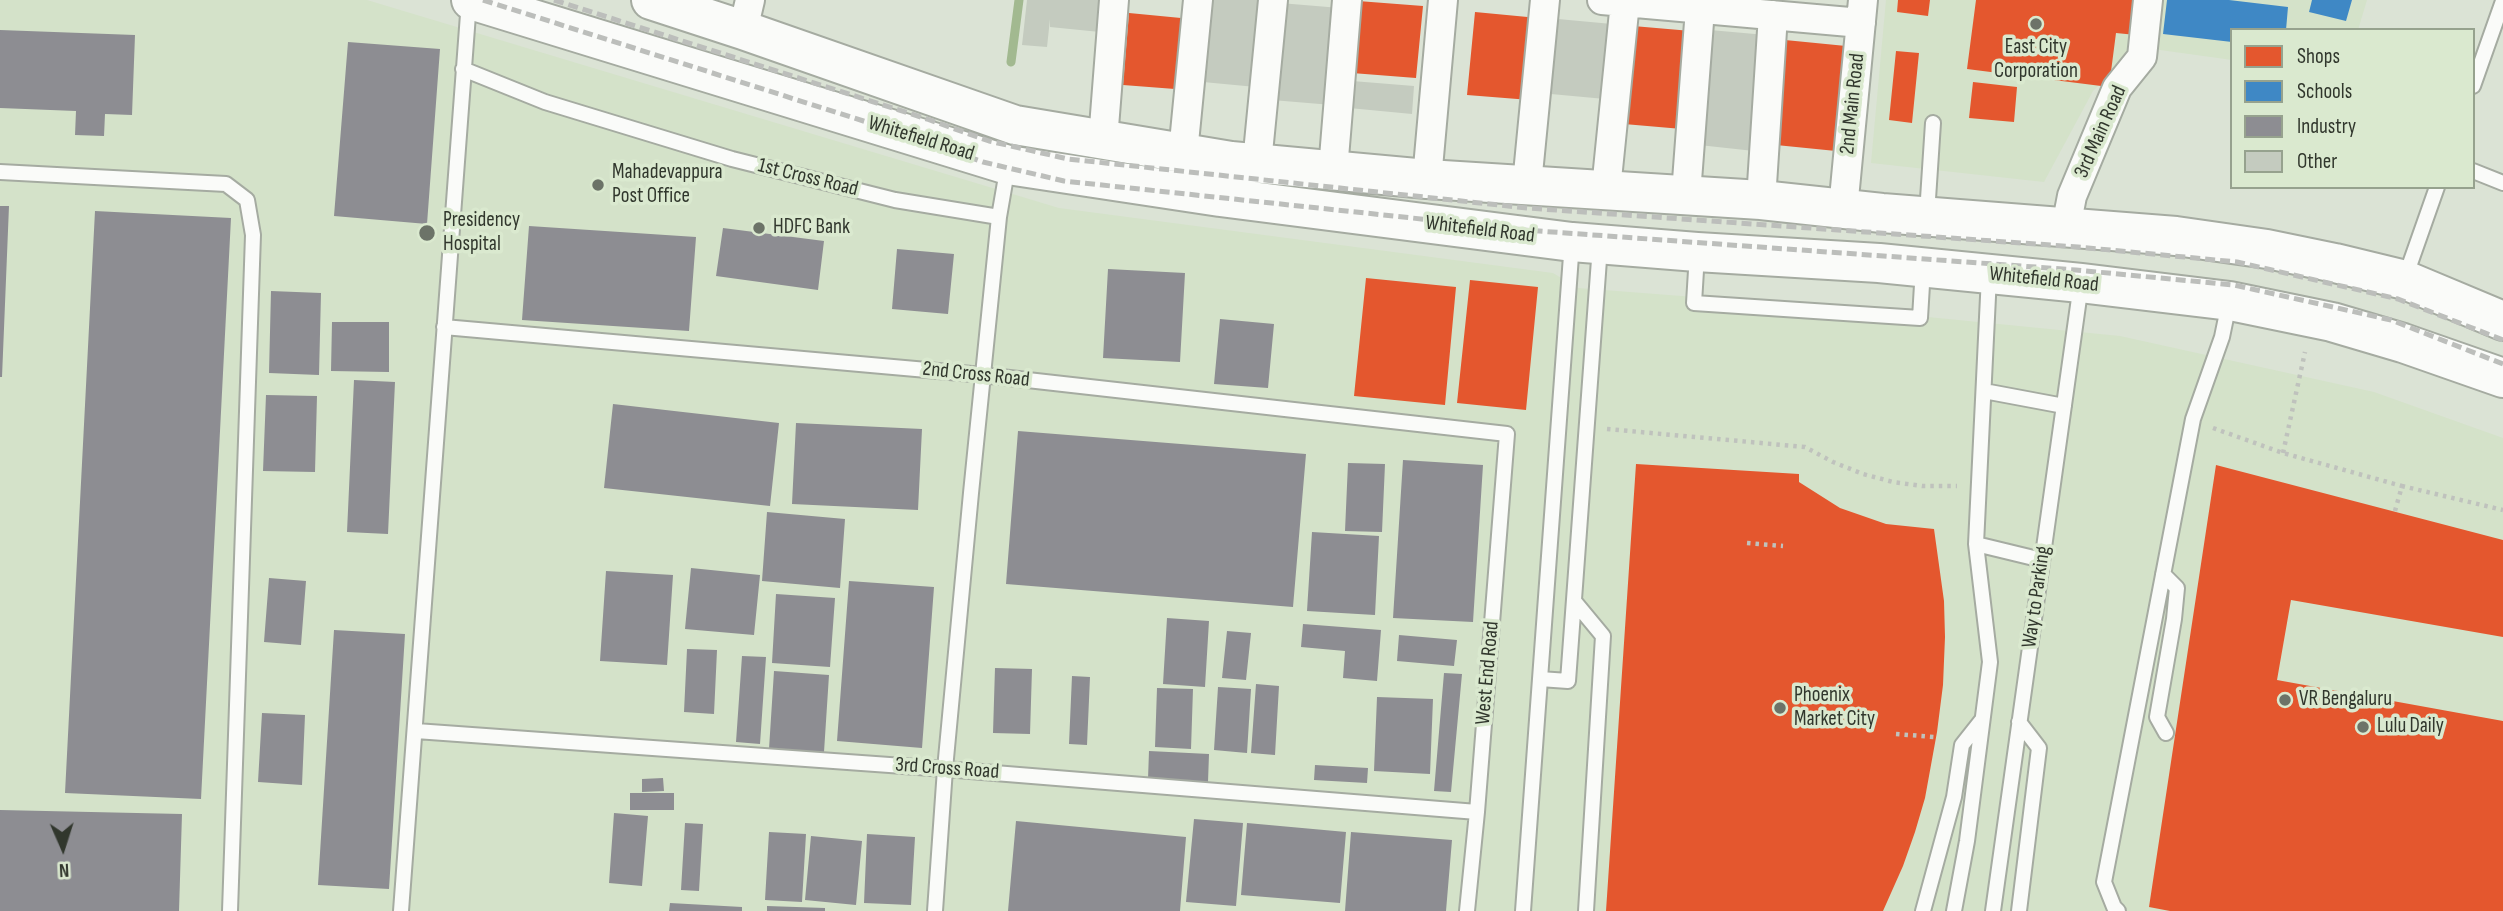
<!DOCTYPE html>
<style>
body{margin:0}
#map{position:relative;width:2503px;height:911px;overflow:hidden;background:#dbe3d5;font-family:"Sofia Sans Condensed",sans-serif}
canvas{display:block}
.legend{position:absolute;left:2230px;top:28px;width:245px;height:161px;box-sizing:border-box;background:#dae9cf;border:2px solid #96a28e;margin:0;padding:9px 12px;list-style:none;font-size:21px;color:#31372d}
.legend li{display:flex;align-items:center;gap:14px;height:35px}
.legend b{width:35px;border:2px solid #96a28e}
.north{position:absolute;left:28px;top:813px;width:70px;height:70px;-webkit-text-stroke:5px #dae9cf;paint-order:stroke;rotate:177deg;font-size:19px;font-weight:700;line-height:28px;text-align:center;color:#31372d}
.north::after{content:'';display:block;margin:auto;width:24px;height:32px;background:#31372d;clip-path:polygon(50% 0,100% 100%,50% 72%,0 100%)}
</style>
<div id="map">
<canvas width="2503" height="911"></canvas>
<ul class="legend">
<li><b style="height:19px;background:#e4572e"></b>Shops</li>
<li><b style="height:19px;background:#3f88c5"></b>Schools</li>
<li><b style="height:19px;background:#8d8d92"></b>Industry</li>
<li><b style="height:19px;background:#c4cbbf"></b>Other</li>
</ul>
<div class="north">N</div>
</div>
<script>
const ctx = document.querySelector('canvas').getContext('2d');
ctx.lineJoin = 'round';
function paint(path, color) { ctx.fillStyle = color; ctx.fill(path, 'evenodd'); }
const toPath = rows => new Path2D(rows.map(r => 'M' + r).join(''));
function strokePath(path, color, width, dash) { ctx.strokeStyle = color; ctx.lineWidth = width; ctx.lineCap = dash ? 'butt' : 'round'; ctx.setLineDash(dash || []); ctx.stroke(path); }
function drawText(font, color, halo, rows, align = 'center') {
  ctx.font = font + ' "Sofia Sans Condensed",sans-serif'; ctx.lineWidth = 7; ctx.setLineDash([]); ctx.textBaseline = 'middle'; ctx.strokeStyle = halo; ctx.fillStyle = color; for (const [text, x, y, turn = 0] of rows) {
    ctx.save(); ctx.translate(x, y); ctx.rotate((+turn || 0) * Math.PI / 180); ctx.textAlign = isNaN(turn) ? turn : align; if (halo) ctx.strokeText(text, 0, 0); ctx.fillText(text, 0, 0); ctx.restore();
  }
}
paint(toPath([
 [0,0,367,0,1059,208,1553,273,1578,288,1837,308,2120,336,2374,392,2503,438,2503,911,0,911],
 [1886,0,2141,0,2136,50,2093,91,2044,182,1871,163],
 [2160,0,2367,0,2358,30,2232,30,2232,60,2153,49]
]), '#d4e2c9');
paint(toPath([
 [1898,0,1930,0,1928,16,1897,12],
 [1976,0,2140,0,2136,35,2116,33,2109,87,1967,69],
 [1358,1,1423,6,1416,78,1352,73],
 [1475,12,1538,18,1530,100,1467,95],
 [1129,13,1181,18,1175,89,1123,85],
 [1633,26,1691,31,1682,129,1624,124],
 [1785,40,1846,46,1836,151,1776,145],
 [1896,51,1919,53,1912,123,1889,120],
 [1973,82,2017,87,2014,122,1969,118],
 [1366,278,1456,287,1445,405,1354,396],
 [1470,280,1538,287,1526,410,1457,403],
 [1636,464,1799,474,1799,482,1840,508,1886,524,1934,529,1944,601,1945,637,1943,685,1937,732,1925,798,1915,832,1903,866,1883,911,1606,911],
 [2216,465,2503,540,2503,637,2291,600,2277,680,2503,721,2503,911,2170,911,2149,907]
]), '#e4572e');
paint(toPath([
 [2167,0,2229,0,2288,7,2286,30,2232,30,2232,42,2163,34],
 [2312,0,2352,0,2346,21,2309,12]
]), '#3f88c5');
paint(toPath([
 [0,30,135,35,132,115,105,114,104,136,75,135,76,111,0,108],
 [348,42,440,49,427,224,334,216],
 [0,206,9,206,2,377,0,377],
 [95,211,231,218,201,799,65,793],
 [529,226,696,237,689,331,522,320],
 [723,228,824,241,818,290,716,276],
 [897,249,954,254,948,314,892,309],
 [1108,269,1185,273,1180,362,1103,358],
 [271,291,321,293,319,375,269,373],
 [1220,319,1274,324,1268,388,1214,384],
 [332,322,389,322,389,372,331,371],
 [354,380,395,382,388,534,347,532],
 [266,395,317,396,315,472,263,471],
 [613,404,779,423,770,506,604,488],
 [796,423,922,429,918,510,792,504],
 [1018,431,1306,454,1293,607,1006,584],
 [1403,460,1483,465,1473,622,1393,618],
 [1348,463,1385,464,1382,532,1345,531],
 [767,512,845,519,840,588,762,581],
 [1312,532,1379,536,1375,615,1307,611],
 [691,568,760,575,754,635,685,629],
 [606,571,673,575,667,665,600,661],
 [269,578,306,581,301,645,264,642],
 [849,581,934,587,922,748,837,741],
 [776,594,835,598,830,667,772,663],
 [1167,618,1209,621,1205,687,1163,684],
 [1303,624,1381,630,1377,681,1343,678,1345,651,1301,647],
 [334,630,405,634,389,889,318,885],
 [1227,631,1251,633,1246,680,1222,678],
 [1399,635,1457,640,1454,666,1397,661],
 [687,649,717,650,714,714,684,712],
 [742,656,766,657,760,744,736,742],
 [995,668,1032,669,1030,734,993,733],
 [774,671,829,675,824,752,769,749],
 [1444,673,1462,674,1451,792,1434,791],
 [1072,676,1090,677,1087,745,1069,744],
 [1256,684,1279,686,1275,755,1251,753],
 [1218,687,1251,689,1247,753,1214,750],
 [1157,688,1193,689,1191,749,1155,747],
 [1377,697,1433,699,1430,774,1374,771],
 [262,713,305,715,302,785,258,782],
 [1149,751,1209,754,1208,782,1148,779],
 [1315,765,1368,768,1367,783,1314,780],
 [663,778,664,791,642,792,642,779],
 [630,793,674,793,674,810,630,810],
 [0,810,182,814,179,911,0,911],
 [614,813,648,816,642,886,609,883],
 [1194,819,1243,823,1236,906,1186,902],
 [1016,821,1186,837,1180,911,1008,911],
 [685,823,703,824,699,891,681,890],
 [1247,823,1346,832,1340,903,1241,895],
 [769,832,806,834,802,902,765,900],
 [1351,832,1452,840,1446,911,1345,911],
 [867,834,915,837,911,905,864,903],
 [811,836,862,841,856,905,805,900],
 [670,903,742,907,742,911,669,911],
 [767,906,825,908,825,911,767,911]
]), '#8d8d92');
strokePath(toPath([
 [1011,62,1019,0]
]), '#a2b990', 9);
paint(toPath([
 [1027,0,1103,0,1100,32,1050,27,1050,19,1047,47,1022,45],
 [1210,0,1263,0,1256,87,1203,82],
 [1280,3,1340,8,1332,105,1272,100],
 [1558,19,1612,24,1605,99,1551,94],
 [1710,30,1766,35,1754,151,1699,145],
 [1352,81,1414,86,1412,114,1349,108]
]), '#c4cbbf');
const lane = toPath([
 [463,69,545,102,732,159,895,200,999,217],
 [2473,86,2503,1],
 [2473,171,2503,183],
 [0,172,226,184,247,200,253,235,230,911],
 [1927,214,1933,123],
 [1697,254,1694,303,1874,315,1920,318,1923,268],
 [2405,278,2437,187],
 [444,327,983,375,1507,434,1477,812,1467,911],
 [1984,391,2064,406],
 [1976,544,2042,560],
 [2163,574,2177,588,2174,619,2157,717,2166,733],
 [1574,601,1603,636,1586,911],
 [1540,679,1568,681,1600,246],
 [2019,722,2039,748,2019,911],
 [416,731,945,769,1477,812],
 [401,911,469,1],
 [935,911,945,769,971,493,999,217,1008,165],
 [1523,911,1572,242],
 [1923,911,1954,797,1962,745,1981,721],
 [1954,911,1967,841,1990,662,1976,544,1989,276],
 [1993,911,2081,284],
 [2118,911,2114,907,2104,882,2193,419,2222,337,2229,303]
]);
const street = toPath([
 [1602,0,1861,23],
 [743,30,750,0],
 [1103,140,1114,0],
 [1183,153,1198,0],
 [1257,163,1273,0],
 [1333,170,1347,0],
 [1427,179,1443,0],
 [1527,184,1545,0],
 [1606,189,1625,2],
 [1686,194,1700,9],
 [1761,200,1773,15],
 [1843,209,1863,0],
 [2066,227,2072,196,2117,88,2142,57,2148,0]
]);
const primary = toPath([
 [471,0,1008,165,1220,197,1572,242,1697,252,1879,263,2081,283,2230,301,2332,322,2403,343,2503,378],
 [651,0,743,30,1015,125,1231,161,1427,179,1761,200,1882,213,2176,236,2267,249,2335,263,2405,280,2503,321]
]);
strokePath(lane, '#a5aba1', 18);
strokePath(street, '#a5aba1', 32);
strokePath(primary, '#a5aba1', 42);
strokePath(toPath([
 [2213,428,2283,453,2402,486],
 [1607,429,1805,447,1833,462,1863,474,1893,482,1922,486,1957,486],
 [2283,453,2305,352],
 [2395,511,2402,486,2503,510],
 [1747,543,1783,546],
 [1896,734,1934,737]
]), '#bfc2bd', 4.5, [3.5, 5]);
strokePath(lane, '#fafbf9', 14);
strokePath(street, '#fafbf9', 28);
strokePath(primary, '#fafbf9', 38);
strokePath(toPath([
 [483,0,920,139,983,162,1064,181,1525,230,2076,270,2234,285,2391,320,2503,364],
 [554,0,927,119,989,141,1068,159,1527,208,2078,247,2237,262,2398,299,2503,340]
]), '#bcbebb', 5, [10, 5]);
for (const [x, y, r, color] of [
 [2036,24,7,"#6c7368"],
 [598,185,7,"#6c7368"],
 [759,228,7,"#6c7368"],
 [427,233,9,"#6c7368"],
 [2285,700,7,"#6c7368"],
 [1780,708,7,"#6c7368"],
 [2363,727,7,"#6c7368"]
]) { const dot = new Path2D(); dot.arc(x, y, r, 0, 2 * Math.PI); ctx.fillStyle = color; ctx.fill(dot); strokePath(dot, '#dae9cf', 2.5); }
drawText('21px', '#31372d', '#dae9cf', [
 ["East City",2036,48,"center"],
 ["Corporation",2036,72,"center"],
 ["Mahadevappura",612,173],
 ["Post Office",612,197],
 ["Presidency",443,221],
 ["Hospital",443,245],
 ["HDFC Bank",773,228],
 ["Phoenix",1794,696],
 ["Market City",1794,720],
 ["VR Bengaluru",2299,700],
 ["Lulu Daily",2377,727]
], 'left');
drawText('21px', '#31372d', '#dae9cf', [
 ["2nd Main Road",1853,104,-84],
 ["3rd Main Road",2101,132,-66],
 ["Whitefield Road",921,139,17],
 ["1st Cross Road",808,178,14],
 ["Whitefield Road",1480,230,7],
 ["Whitefield Road",2044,280,6],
 ["2nd Cross Road",976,375,6],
 ["Way to Parking",2037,597,-82],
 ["West End Road",1488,673,-85],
 ["3rd Cross Road",947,769,4]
]);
</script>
